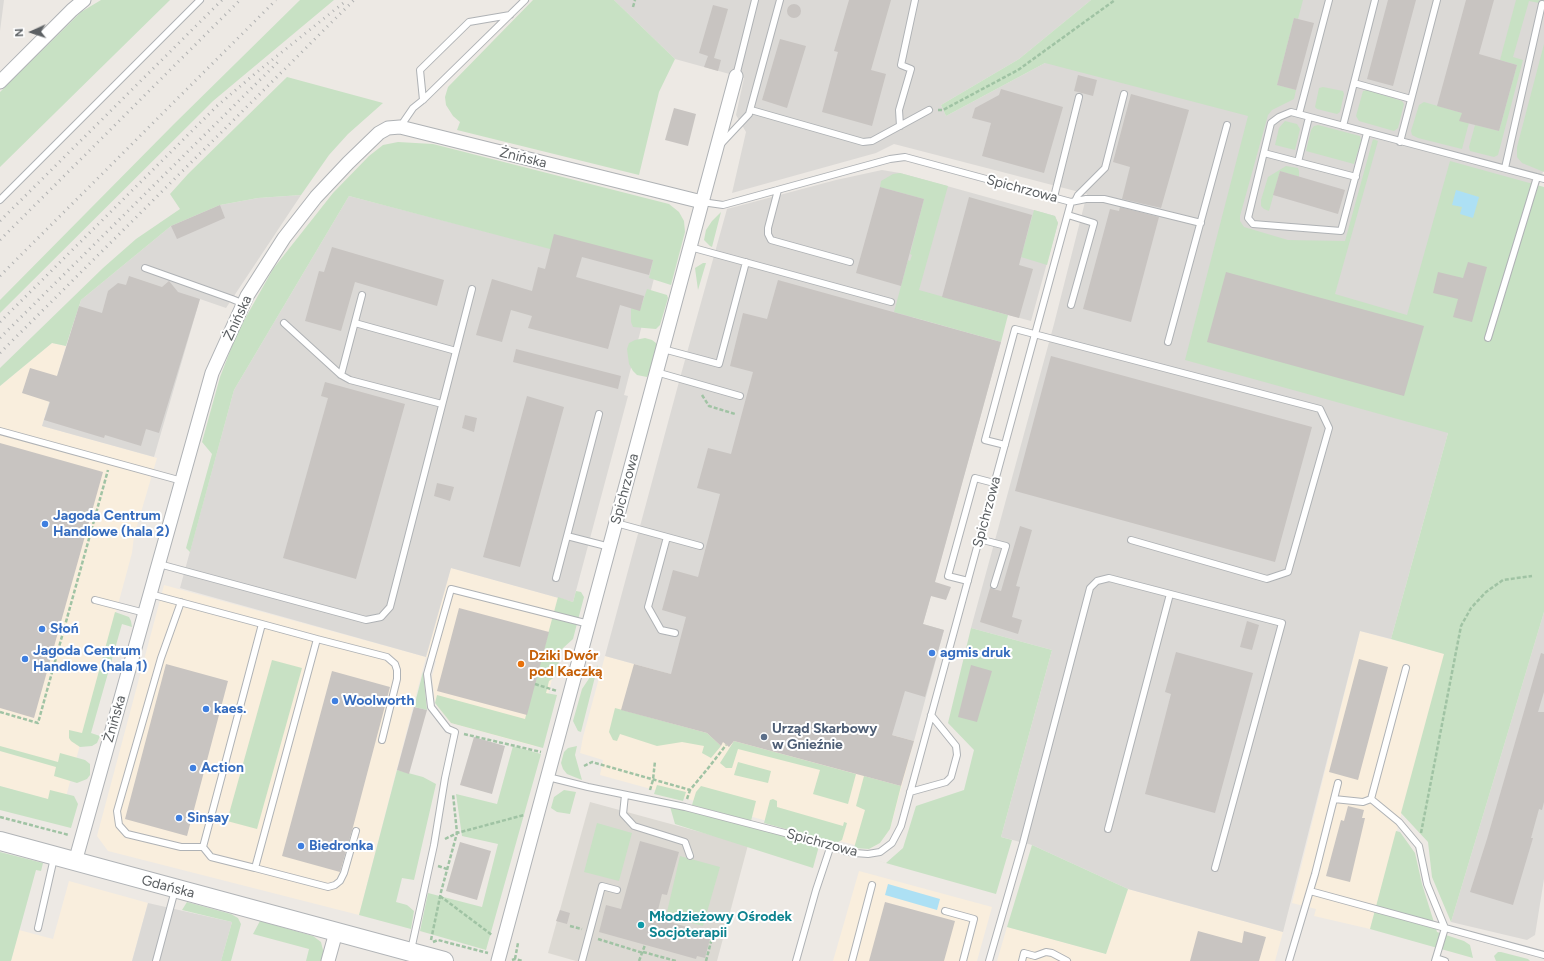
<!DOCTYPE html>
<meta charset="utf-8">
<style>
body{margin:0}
#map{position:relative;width:1544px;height:961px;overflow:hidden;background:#ede9e4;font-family:Figtree,sans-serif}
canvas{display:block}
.north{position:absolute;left:12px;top:12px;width:40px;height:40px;-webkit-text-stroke:3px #fff;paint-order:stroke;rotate:267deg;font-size:11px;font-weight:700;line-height:16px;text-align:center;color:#5c6063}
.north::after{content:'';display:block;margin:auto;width:14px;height:18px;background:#5c6063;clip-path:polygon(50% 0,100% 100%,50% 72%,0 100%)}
</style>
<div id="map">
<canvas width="1544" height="961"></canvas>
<div class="north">N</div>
</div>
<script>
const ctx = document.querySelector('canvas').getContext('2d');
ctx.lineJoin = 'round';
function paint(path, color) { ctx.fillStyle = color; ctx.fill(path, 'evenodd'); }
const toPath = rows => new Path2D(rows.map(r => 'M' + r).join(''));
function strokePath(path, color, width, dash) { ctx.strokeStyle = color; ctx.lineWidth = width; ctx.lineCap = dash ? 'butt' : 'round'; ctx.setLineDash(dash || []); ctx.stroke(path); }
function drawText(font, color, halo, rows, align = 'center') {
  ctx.font = font + ' Figtree,sans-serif'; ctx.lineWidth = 4; ctx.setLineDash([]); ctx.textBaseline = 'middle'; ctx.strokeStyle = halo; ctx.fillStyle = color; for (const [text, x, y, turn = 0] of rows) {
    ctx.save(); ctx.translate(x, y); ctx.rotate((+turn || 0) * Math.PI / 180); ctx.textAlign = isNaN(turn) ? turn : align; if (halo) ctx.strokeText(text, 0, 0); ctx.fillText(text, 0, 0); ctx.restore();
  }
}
paint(toPath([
 [52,343,66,346,42,426,157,458,134,536,132,553,64,804,0,786,0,386],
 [451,568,573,602,534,746,451,723,435,703,432,677,436,661,426,657,359,915,108,851,97,836,164,585,426,657],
 [1360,631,1445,654,1370,929,1314,916,1316,909,1292,903],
 [605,656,914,741,890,829,880,843,869,849,600,775,603,760,580,753,583,737],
 [859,871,992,907,977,961,833,961],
 [69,881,148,903,132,961,11,961,19,930,53,939],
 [1128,889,1283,932,1275,961,997,961,1007,927,1106,954]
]), '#f9eedd');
paint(toPath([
 [0,0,4,0,0,31],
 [614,0,1091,0,1019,59,941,105,946,116,1045,63,1134,0,1544,0,1544,168,1539,185,1448,433,1391,639,1360,631,1283,932,1128,889,1032,845,1001,837,1052,650,971,628,1054,324,1087,194,894,144,876,153,732,193,746,132,736,115,744,78,675,59],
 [882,170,900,173,1055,216,1058,223,1031,321,919,291,912,317,1001,342,923,624,944,630,914,741,605,656,680,378,727,209,836,180],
 [301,195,226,308,200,299,154,457,42,426,81,300,171,226,220,205,258,198],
 [349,196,538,245,660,255,624,395,628,396,573,602,451,568,426,657,180,588,234,390],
 [1544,612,1544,879,1535,935,1527,940,1451,922],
 [148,903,232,922,221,961,132,961]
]), '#dbd9d6');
paint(toPath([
 [590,802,748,845,717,961,576,961,548,953]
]), '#dcd9d3');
paint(toPath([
 [101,0,170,0,0,167,0,92,81,12],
 [300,0,334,0,213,101,0,313,0,300,174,124],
 [533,0,614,0,675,59,659,92,639,175,457,130,460,122,453,116,446,105,445,97,448,87],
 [1091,0,1303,0,1298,19,1294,18,1277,85,1296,90,1294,99,1272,110,1268,115,1240,216,1240,221,1244,227,1288,240,1345,241,1373,139,1378,141,1335,294,1407,315,1450,161,1544,187,1544,612,1451,922,1432,877,1428,842,1401,813,1444,654,1391,639,1448,433,1185,360,1248,116,1045,63,946,116,941,105,1019,59],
 [1516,0,1544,0,1544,4,1529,1,1513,57,1523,60,1498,155,1494,157,1470,151,1469,147,1475,125,1499,131,1517,65,1500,60],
 [1544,44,1544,172,1522,163,1517,157,1517,147],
 [287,77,383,103,348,134,329,155,301,195,258,198,220,205,171,226,81,300,66,346,52,343,0,386,0,368,103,268,136,239,180,209,170,194,188,174],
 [1323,87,1343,91,1344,94,1340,112,1337,114,1317,109,1315,107,1319,88],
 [1367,90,1402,101,1404,104,1398,128,1394,131,1359,121,1356,116,1363,91],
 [1475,100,1462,149,1418,138,1412,135,1411,131,1419,105,1424,102,1462,113],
 [1285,121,1297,124,1300,129,1295,150,1275,145,1279,128],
 [1318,125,1360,136,1361,141,1354,164,1306,151,1311,130,1314,126],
 [398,142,433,144,669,204,679,212,684,221,685,232,671,285,649,278,653,260,550,249,349,196,234,390,190,552,186,548,212,454,202,442,220,377,237,333,273,269,333,193,369,156,383,145],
 [1286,166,1298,168,1299,171,1299,177,1280,171,1269,211,1264,209,1261,206,1261,200,1268,177],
 [900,173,948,186,919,290,1008,315,1001,342,894,312,908,260,910,261,912,255,910,254,924,199,880,187,881,181,893,174],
 [1034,210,1055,216,1058,223,1047,265,1021,257],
 [721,212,712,247,710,246,704,240,706,230,712,221],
 [703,263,706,263,698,290,695,268],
 [647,289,667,295,668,298,660,325,656,329,633,327,631,322,631,308,640,310],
 [645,338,652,340,656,343,656,348,649,373,647,377,637,375,633,371,629,364,627,349,629,343,635,340],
 [576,591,581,592,584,597,573,639,562,649,555,677,549,681,546,693,557,695,543,748,451,723,435,703,437,695,525,719,558,597,573,602],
 [115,612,129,617,131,621,132,627,122,624,91,733,100,736,97,743,92,746,80,747,71,741,69,738,69,730,82,733],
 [971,628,1052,650,1001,837,1012,840,996,894,861,856,886,863,903,848,916,806,964,790,974,750,948,723],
 [272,660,302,668,257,829,227,821],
 [598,665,581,732,578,731,573,721,582,689],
 [423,672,427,710,414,707],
 [615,708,707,733,721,746,711,758,702,753,704,746,682,742,657,746,620,734,617,741,613,740,609,732],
 [734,741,856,774,848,804,813,794,820,770,738,749,732,768,726,768,720,763],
 [0,746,58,762,60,753,85,760,90,764,90,775,87,779,77,783,54,776,56,767,0,751],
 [513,746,541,754,486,950,420,931,428,893,482,907,498,844,462,836,456,794,497,804],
 [577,746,575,755,582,780,567,774,563,769,561,763,564,752,568,748],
 [738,762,771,771,768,783,734,775],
 [397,770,423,777,436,784,414,880,402,878,396,902,407,905,414,911,411,929,359,915],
 [864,776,901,786,890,829,880,843,869,849,854,848,865,810,856,806],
 [657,785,686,792,683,801,654,794],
 [0,786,48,799,50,790,74,796,78,804,71,828,0,810],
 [701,786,756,801,751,821,692,805,696,792],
 [564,790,576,792,570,814,557,812,551,808,554,797],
 [773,799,777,801,777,807,843,826,844,822,847,823,842,840,836,843,764,823,770,800],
 [669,803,819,846,813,868,675,824],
 [597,823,632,833,619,881,584,872],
 [1396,831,1400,832,1415,853,1422,884,1437,932,1464,941,1470,945,1473,958,1370,929],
 [1032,845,1128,889,1106,954,1007,927],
 [0,852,43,863,41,871,36,870,11,961,0,961],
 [680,856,720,867,703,926,666,916],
 [187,902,231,914,238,918,241,924,231,961,221,961,232,922,182,910],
 [260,921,313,936,321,942,324,954,323,961,306,961,309,949,253,934],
 [1498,952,1501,952,1528,959,1530,961,1496,961,1494,956]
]), '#c8e1c4');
paint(toPath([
 [1456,190,1479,197,1473,218,1460,214,1462,207,1452,205],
 [888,884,940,899,937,910,885,895]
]), '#ade0f4');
paint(toPath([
 [849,0,891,0,871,70,886,74,872,126,822,112,838,52,834,51],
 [1388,0,1416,0,1393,86,1367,79],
 [1466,0,1494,0,1479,54,1517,65,1499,131,1459,121,1462,113,1437,106],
 '787 11a7 7 0 1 1 14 0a7 7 0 1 1-14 0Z',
 [713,5,728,9,714,58,721,60,718,71,704,67,708,56,699,53],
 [1294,18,1314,23,1296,90,1277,85],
 [780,39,806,46,787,108,762,100],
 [1078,75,1097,80,1093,96,1074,91],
 [1001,89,1063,107,1044,173,982,156,991,123,972,118,975,108,999,95],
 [1131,94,1189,110,1161,208,1122,199,1130,167,1113,162],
 [674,108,696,114,688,146,665,140],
 [1280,171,1345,190,1338,214,1273,195],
 [880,187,924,199,901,286,856,273],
 [969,197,1032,215,1019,265,1033,269,1019,318,942,297],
 [220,205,225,218,177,239,171,226],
 [1120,207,1159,217,1131,322,1083,309,1110,209,1119,211],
 [554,234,653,260,649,275,582,257,576,277,644,296,640,311,620,305,608,349,528,328,532,316,511,310,502,342,476,335,492,279,532,291,538,267,545,269],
 [332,247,444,280,437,306,355,282,341,331,305,321,319,271,324,272],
 [1468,262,1487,267,1472,322,1453,317,1458,299,1433,293,1438,272,1463,278],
 [1226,272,1424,326,1404,396,1207,342],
 [129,276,162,287,169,281,178,292,200,299,159,433,146,429,141,446,105,435,104,438,44,420,50,402,22,393,30,368,57,376,79,306,102,313,108,291,118,283,126,285],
 [778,280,1001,342,935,582,951,587,946,600,931,596,923,624,944,630,925,697,905,691,892,735,914,741,901,786,734,741,729,747,723,742,721,746,707,733,621,710,634,664,671,674,686,617,662,610,673,570,698,577,720,494,697,488,708,448,731,454,753,372,730,366,743,313,767,319],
 [516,349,621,376,618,389,513,362],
 [1051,356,1312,427,1275,562,1015,491],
 [325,382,405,404,356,579,283,558,328,398,321,396],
 [527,396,564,407,520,567,483,557],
 [465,415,477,418,474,432,462,428],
 [0,443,103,472,34,718,0,708],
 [437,483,454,487,450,501,434,496],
 [1020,526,1032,530,1016,586,1020,587,1012,617,1022,620,1018,634,980,622,990,588,1001,591],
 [459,608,549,632,527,715,437,691],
 [1247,621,1259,625,1252,650,1240,647],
 [1176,652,1253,673,1215,813,1145,794,1171,694,1165,692],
 [1541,653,1544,654,1544,692,1538,712,1544,712,1544,802,1542,810,1539,809,1531,838,1533,838,1513,905,1470,892,1487,839],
 [1359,659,1388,667,1358,780,1329,772],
 [166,664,228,681,187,836,125,819],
 [971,665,992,671,977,722,958,717],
 [332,671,390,687,353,827,340,872,282,856],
 [414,707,427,710,409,774,397,770],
 [474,737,505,746,492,794,460,785],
 [1348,806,1364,810,1362,818,1365,818,1350,882,1326,876,1341,820,1344,821],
 [640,841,679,852,667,895,662,894,656,918,704,932,703,937,710,939,705,958,697,956,696,959,599,932,606,905,621,909],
 [460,842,491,851,477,900,446,891],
 [885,902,955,921,944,961,869,961],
 [560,910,570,913,567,924,556,921],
 [1198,931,1242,943,1244,931,1266,937,1259,961,1190,961]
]), '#c8c4c1');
const lane = toPath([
 [736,76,755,0],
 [1354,83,1411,99],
 [423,100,420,70,469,22,510,15],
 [751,110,863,142,872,141,929,110],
 [1299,114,1329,0],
 [900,126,899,110,911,69,901,65,915,0],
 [1343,126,1375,0],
 [400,127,413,108,423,100,525,0],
 [1367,133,1341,231,1253,224,1248,218,1271,123,1279,117,1291,112,1544,179],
 [1400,142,1437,0],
 [720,145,749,114,780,0],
 [1264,153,1356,177],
 [1298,162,1309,117],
 [1505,168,1542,4],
 [778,190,768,228,768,234,771,240,850,262],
 [1054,197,1079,97],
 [0,200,200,0],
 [1075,201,1078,195,1105,168,1124,94],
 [702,202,723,205,890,159,905,157,1071,202,1086,199,1104,199,1201,223],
 [1068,215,1094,223,1071,305],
 [690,247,891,302],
 [145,268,232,299,244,304],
 [284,323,341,375,350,380,442,404],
 [355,323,456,351],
 [1488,338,1537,177],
 [1168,342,1227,125],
 [663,349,719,364,746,262],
 [656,372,740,396],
 [341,375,362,295],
 [0,431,182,481],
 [1005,445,985,440,1015,329,1320,409,1329,428,1288,572,1267,579,1131,540],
 [616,523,700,546],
 [567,536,610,547],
 [667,537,648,607,661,630,675,633],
 [979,539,1006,546,994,585],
 [159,564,366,620,381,617,390,607,472,289],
 [556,578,599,414],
 [968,581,948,576,975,478,994,483],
 [150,594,262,624,203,847,211,857,255,868,317,639,387,657,395,664,397,670,397,679,382,740],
 [95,600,145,613],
 [181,602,161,658,117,811,119,825,127,834,181,847,203,847],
 [262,624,317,639],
 [548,777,588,787,685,807,831,845,844,851,855,853,868,854,880,852,892,843,901,826,1071,202],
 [910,792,946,782,951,777,957,755,956,746,931,715],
 [625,795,623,814,634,826,685,842,690,856],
 [1334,799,1363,802,1371,799,1399,822,1419,846,1427,884,1445,928,1435,961],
 [1371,799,1406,668],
 [1108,829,1170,594],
 [255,868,328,887,335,885,340,881,344,873,356,831],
 [1310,891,1544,955],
 [945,911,974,919,963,961],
 [38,928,54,858],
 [411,950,434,845,445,778,455,732,448,729,431,707,427,674,451,589,589,624],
 [1436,958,1445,961],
 [156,961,175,890],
 [582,961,602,886,617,890],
 [796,961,816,890,831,845],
 [852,961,872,885],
 [989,961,1023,843,1090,588,1097,581,1109,578,1282,623,1215,868],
 [1022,961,1024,953,1035,956,1046,952,1052,953,1067,961],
 [1289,961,1315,874,1338,783]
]);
const street = toPath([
 [0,82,72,10,84,0],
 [75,862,212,373,247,296,284,238,316,197,348,163,379,133,388,128,400,127,702,202],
 [328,961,336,932],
 [498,961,736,76]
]);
const secondary = toPath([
 [0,841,444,961]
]);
strokePath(lane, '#afb2b5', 8);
strokePath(street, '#afb2b5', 15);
strokePath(secondary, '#b1b4b7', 20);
strokePath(toPath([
 [633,7,635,0],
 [938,110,943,110,1018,70,1115,0],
 [702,395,709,406,735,414],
 [535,684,557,691],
 [0,712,38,723,108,470],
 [464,734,541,752],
 [584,766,592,762,690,790,709,767,726,745],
 [650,790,653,780,655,761],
 [687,799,690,790],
 [0,817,69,835],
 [1421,833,1461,626,1471,608,1486,592,1503,580,1532,576],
 [445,839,457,833,524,815],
 [438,866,447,869],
 [440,896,492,935],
 [570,926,582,929],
 [598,939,643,953],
 [431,940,441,892,457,833,453,794],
 [433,942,438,940,488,953],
 [643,952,676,961],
 [515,959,518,943],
 [512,960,515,959,523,961],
 [639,961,645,945],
 [706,961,713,934]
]), '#a0c3a4', 2.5, [4, 2]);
strokePath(lane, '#fff', 6);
strokePath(street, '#fff', 13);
strokePath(secondary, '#fff', 18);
strokePath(toPath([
 [0,221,222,0],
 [0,240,240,0],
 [0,276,276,0],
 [0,322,217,106,257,72,347,0],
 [0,338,280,60],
 [0,353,354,0]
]), '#b0b1b1', 3, [1, 5]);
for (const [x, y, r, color] of [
 [45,524,4,"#3f7fe0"],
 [42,629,4,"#3f7fe0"],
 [932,653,4,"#3f7fe0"],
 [25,659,4,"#3f7fe0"],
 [521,664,4,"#e8710a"],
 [335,701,4,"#3f7fe0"],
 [206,709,4,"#3f7fe0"],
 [764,737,4,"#5c6f8a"],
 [193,768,4,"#3f7fe0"],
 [179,818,4,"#3f7fe0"],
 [301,846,4,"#3f7fe0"],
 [641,925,4,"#0f9aa8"]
]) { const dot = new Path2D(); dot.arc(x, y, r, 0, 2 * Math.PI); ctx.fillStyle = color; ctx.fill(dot); strokePath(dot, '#fff', 1.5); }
drawText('14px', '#5c6063', '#fff', [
 ["Żnińska",523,158,14],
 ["Spichrzowa",1022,189,15],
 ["Żnińska",238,318,-65],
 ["Spichrzowa",625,489,-75],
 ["Spichrzowa",987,512,-75],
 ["Żnińska",115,719,-74],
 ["Spichrzowa",822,843,15],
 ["Gdańska",168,887,15]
]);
drawText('bold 14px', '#366cbe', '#fff', [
 ["Jagoda Centrum",53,516],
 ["Handlowe (hala 2)",53,532],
 ["Słoń",50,629],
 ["Jagoda Centrum",33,651],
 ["Handlowe (hala 1)",33,667],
 ["agmis druk",940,653],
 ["Woolworth",343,701],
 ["kaes.",214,709],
 ["Action",201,768],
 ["Sinsay",187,818],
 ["Biedronka",309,846]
], 'left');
drawText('bold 14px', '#c56008', '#fff', [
 ["Dziki Dwór",529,656],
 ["pod Kaczką",529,672]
], 'left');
drawText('bold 14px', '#4e5e75', '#fff', [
 ["Urząd Skarbowy",772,729],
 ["w Gnieźnie",772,745]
], 'left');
drawText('bold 14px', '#0d838f', '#fff', [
 ["Młodzieżowy Ośrodek",649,917],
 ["Socjoterapii",649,933]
], 'left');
</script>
